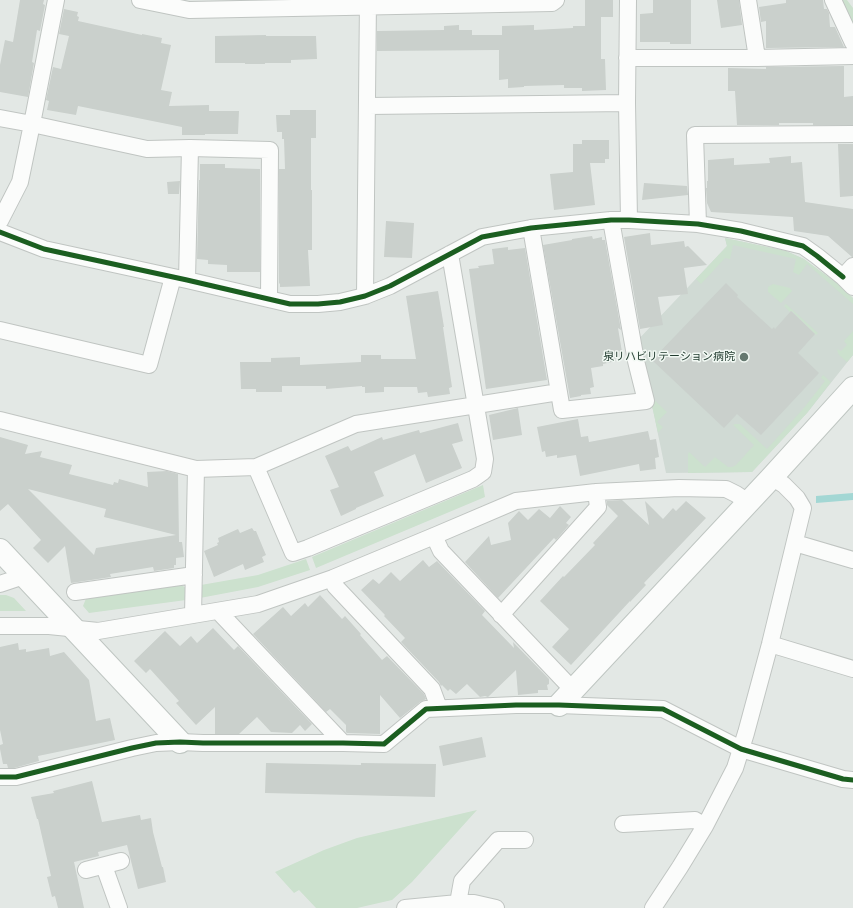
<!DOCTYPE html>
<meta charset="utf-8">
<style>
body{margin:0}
canvas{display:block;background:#e3e8e5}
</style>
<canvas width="853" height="908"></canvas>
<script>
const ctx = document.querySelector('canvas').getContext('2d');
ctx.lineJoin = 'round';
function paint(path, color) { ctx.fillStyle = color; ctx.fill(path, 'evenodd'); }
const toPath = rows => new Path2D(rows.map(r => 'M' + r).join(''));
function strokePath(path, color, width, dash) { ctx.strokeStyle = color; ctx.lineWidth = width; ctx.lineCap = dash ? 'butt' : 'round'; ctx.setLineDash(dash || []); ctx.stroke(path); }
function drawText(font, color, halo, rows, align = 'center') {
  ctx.font = font + ' "Fira Sans","Noto Sans JP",sans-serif'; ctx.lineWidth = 3; ctx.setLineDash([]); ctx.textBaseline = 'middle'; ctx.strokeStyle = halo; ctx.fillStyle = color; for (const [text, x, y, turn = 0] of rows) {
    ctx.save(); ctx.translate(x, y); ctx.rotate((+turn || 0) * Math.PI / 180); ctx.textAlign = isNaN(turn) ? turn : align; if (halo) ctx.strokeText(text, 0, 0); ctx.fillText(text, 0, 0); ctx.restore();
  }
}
paint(toPath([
 [725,238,786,251,804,259,853,298,853,355,807,413,752,472,666,473,653,410,638,360,635,343,727,246]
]), '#d0dad4');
paint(toPath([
 [837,0,847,0,853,8,853,32],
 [725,238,786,251,804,259,841,286,853,298,853,304,807,264,799,275,793,272,796,259,733,245,730,259,725,258,701,284,696,279,727,246],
 [773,284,790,288,792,291,781,303,768,292,768,287],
 [786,304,818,333,816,335,792,311,790,312,784,306],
 [853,331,853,355,847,362,840,356,838,353,837,349,841,351,847,345,844,341],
 [637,342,642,347,639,350,651,397,667,412,657,422,663,427,658,433,653,410,638,360],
 [823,375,831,382,807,413,752,472,688,473,688,454,689,452,705,467,715,457,728,467,732,467,736,465,754,445,733,425,735,424,740,424,767,449,803,409,825,381,821,378],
 [483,485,485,497,316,568,312,557],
 [306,559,310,570,258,587,200,598,201,585,258,575],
 [180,584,186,588,186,600,89,613,83,606,87,596],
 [0,595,6,595,14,598,26,611,0,611],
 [477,810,412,882,392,900,357,908,316,908,299,890,294,893,275,872,324,850,357,838]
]), '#cce1ce');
paint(toPath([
 [853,493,853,500,816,503,816,496]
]), '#a3d7d4');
paint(toPath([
 [20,0,44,0,43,4,45,5,40,31,37,30,32,62,34,63,28,97,0,92,0,65,5,40,13,42],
 [585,0,613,0,613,17,601,17,601,59,605,59,606,90,582,91,582,88,564,88,564,85,524,86,524,87,508,88,508,79,499,80,499,50,377,51,377,31,444,30,444,26,459,25,459,30,472,30,472,35,502,35,502,26,534,25,534,30,573,28,573,26,585,26],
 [653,0,691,0,691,44,670,44,670,42,640,42,640,14,653,13],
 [717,0,739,0,742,25,721,28],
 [786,0,823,0,824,9,827,9,829,13,830,27,835,27,844,47,766,48,766,21,761,22,759,7,786,3],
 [64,9,78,12,77,16,79,17,78,21,142,35,142,34,162,38,161,43,171,45,161,90,172,92,169,106,209,105,209,111,239,111,238,134,205,134,205,135,182,135,182,127,78,106,76,115,47,110,49,101,46,100,53,67,61,69,69,36,59,34],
 [266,35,266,36,316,36,317,59,291,60,291,63,265,63,265,64,245,64,245,63,215,63,215,36],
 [844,66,844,97,853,96,853,125,813,125,813,123,779,123,779,125,737,125,735,91,728,91,728,68,766,69,766,67],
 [290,110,316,110,316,138,311,138,311,190,312,190,312,250,308,250,310,286,280,287,280,284,279,283,279,169,285,169,284,139,282,139,282,132,277,132,276,115,290,115],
 [582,140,609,140,609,159,605,159,605,163,590,163,595,205,554,210,550,174,573,172,573,144,582,144],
 [838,144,853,144,853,196,840,197],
 [791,156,791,163,802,162,805,202,853,209,853,257,852,257,828,236,794,231,793,217,711,212,707,203,706,188,707,188,707,181,708,181,708,160,734,158,734,165,770,163,769,158],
 [200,164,225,164,225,168,260,169,260,272,227,272,227,265,208,264,208,260,197,259,199,180,200,180],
 [180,181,179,194,168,194,167,182],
 [644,183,687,186,688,195,642,200],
 [386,221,414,223,412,258,384,257],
 [650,233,651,245,684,241,685,247,688,246,707,265,684,268,688,294,658,297,663,325,640,329,624,237],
 [592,236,593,239,602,237,602,240,605,240,621,330,618,328,623,358,616,359,616,361,603,364,603,366,591,368,594,387,590,388,591,394,581,395,581,396,570,398,543,245,572,240,572,239],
 [508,247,508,250,525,248,547,380,486,389,469,269,479,268,478,266,494,264,492,249],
 [726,283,738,295,737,297,772,329,774,327,775,329,791,311,815,334,798,353,819,373,761,435,737,414,724,428,652,360],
 [438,291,444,327,443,327,452,387,449,388,450,394,428,397,427,392,418,393,417,387,384,387,384,392,365,393,365,387,362,387,362,386,326,389,326,386,282,386,282,392,256,392,256,389,241,389,240,362,271,362,271,358,300,357,300,365,361,362,361,355,381,355,381,359,416,359,406,296],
 [518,408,522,435,493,440,489,415],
 [578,419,581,437,588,436,589,442,648,431,650,440,656,439,659,457,655,458,656,469,640,471,639,464,580,476,576,455,557,458,557,455,546,457,545,451,542,452,537,427],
 [458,423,463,441,452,444,462,468,426,483,415,454,374,472,384,496,356,508,356,509,341,516,330,490,339,487,325,456,348,446,351,451,382,437,383,440,419,430,420,433],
 [0,437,28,445,25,454,42,451,40,457,72,465,69,474,113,485,114,482,118,483,119,479,148,487,147,472,167,471,178,474,179,542,182,542,184,557,176,558,176,565,174,565,174,568,154,571,153,567,110,574,111,577,71,583,65,546,48,563,33,548,41,540,8,504,0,511],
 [28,489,106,509,104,517,176,535,96,548,94,555],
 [622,500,649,525,645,501,663,519,673,508,676,511,686,501,706,518,644,583,646,585,630,602,630,601,571,665,552,647,569,629,540,601,563,576,564,577,595,545,593,543,618,516,607,505,607,501],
 [560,506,571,517,566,523,569,525,556,540,554,538,498,598,465,562,489,536,491,545,511,540,508,523,519,511,528,520,539,509,550,518],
 [252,528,254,531,256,531,266,555,262,557,264,562,245,570,243,564,214,577,204,551,218,545,217,543,219,542,218,538,238,529,240,533],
 [423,560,429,567,437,561,485,611,482,615,514,648,513,642,549,679,549,684,547,685,548,690,538,690,538,693,518,695,516,670,488,697,485,696,480,697,467,684,456,694,450,689,448,691,442,685,441,686,439,682,401,642,405,638,384,616,385,615,361,590,373,579,379,584,391,572,400,581],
 [320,595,342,619,345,616,361,634,360,635,382,660,387,656,424,694,426,699,420,702,400,718,380,695,380,734,347,733,346,732,346,725,330,709,326,712,253,634,283,607,291,616,305,603,308,607],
 [213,628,234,650,238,646,239,647,312,724,305,731,300,725,292,733,271,732,257,717,239,734,215,734,215,707,196,725,176,703,179,701,150,669,146,673,134,661,165,631,180,646,191,636,197,643],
 [18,643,19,650,26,649,26,652,49,648,50,656,64,652,89,680,96,721,110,718,115,740,38,756,39,761,14,768,8,768,7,764,3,764,0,749,0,745,3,744,0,730,0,647],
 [482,737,486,757,443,766,439,746],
 [266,763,361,765,361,763,436,764,435,797,265,793],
 [92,781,102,822,140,815,141,820,151,818,153,832,162,867,163,867,166,882,138,889,127,845,98,852,99,856,74,862,84,908,58,908,55,896,52,897,47,877,51,876,38,819,37,819,31,797,54,793,53,791]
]), '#cad0cc');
const street = toPath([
 [140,0,189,10,552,3,556,0],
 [628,0,627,103,629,220],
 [748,0,757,58,853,56],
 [833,0,853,43],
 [627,58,757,58],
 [368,106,627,103],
 [0,118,32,124,147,149,190,148,270,150,269,299],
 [0,221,20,182,32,124,56,0],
 [698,224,695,135,853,134],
 [531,228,562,410,646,401,636,361,611,220],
 [0,232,44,249,187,280,290,304,318,304,340,302,365,296,390,286,482,237,531,228,611,220,629,220,698,224,741,231,803,246,817,256,843,277],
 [853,266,843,277,853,287],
 [187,280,190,148],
 [365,296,368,0],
 [0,330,149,365,173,277],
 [0,420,196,469,256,467,356,424,559,392],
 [256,467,293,553,308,548,473,479,483,472,485,459,450,254],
 [434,536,441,551,573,690],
 [795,543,853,560],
 [333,578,335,586,432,689,439,708],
 [0,584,24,576],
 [75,592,194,575],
 [218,611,343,743],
 [193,615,196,469],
 [501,615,598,507,596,492],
 [0,626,49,626,98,631,258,604,333,578,434,536,516,501,596,492,679,488,726,489,736,494,748,502],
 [770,644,853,669],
 [0,777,16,777,132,748,156,743,180,742,203,743,343,743,384,744,426,709,516,705,559,705,663,709,741,749,843,779,853,780],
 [623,824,695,820,705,826],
 [104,866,119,908],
 [86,870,121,861],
 [458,903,462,881,498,840,525,840],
 [405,908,458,903,474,903,496,908],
 [653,908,680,867,705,826,735,768,746,733,770,644,803,508,797,498,784,485,772,477]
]);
const secondary = toPath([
 [0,550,180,742],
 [559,705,772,477,853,388]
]);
strokePath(street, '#c0c5c2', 18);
strokePath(secondary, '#bfc6c2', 24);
strokePath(street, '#fbfcfb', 16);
strokePath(secondary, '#fbfcfb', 22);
strokePath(toPath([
 [0,232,44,249,187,280,290,304,318,304,340,302,365,296,390,286,482,237,531,228,611,220,629,220,698,224,741,231,803,246,817,256,843,277],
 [0,777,16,777,132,748,156,743,180,742,203,743,343,743,384,744,426,709,516,705,559,705,663,709,741,749,843,779,853,780]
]), '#1b5e20', 5);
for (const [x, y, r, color] of [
 [744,357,5,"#65786f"]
]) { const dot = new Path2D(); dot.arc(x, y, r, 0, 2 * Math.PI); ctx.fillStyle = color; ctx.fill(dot); strokePath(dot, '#f1f8f3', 1.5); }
drawText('11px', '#213b2f', '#f1f8f3', [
 ["泉リハビリテーション病院",735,357]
], 'right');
</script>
